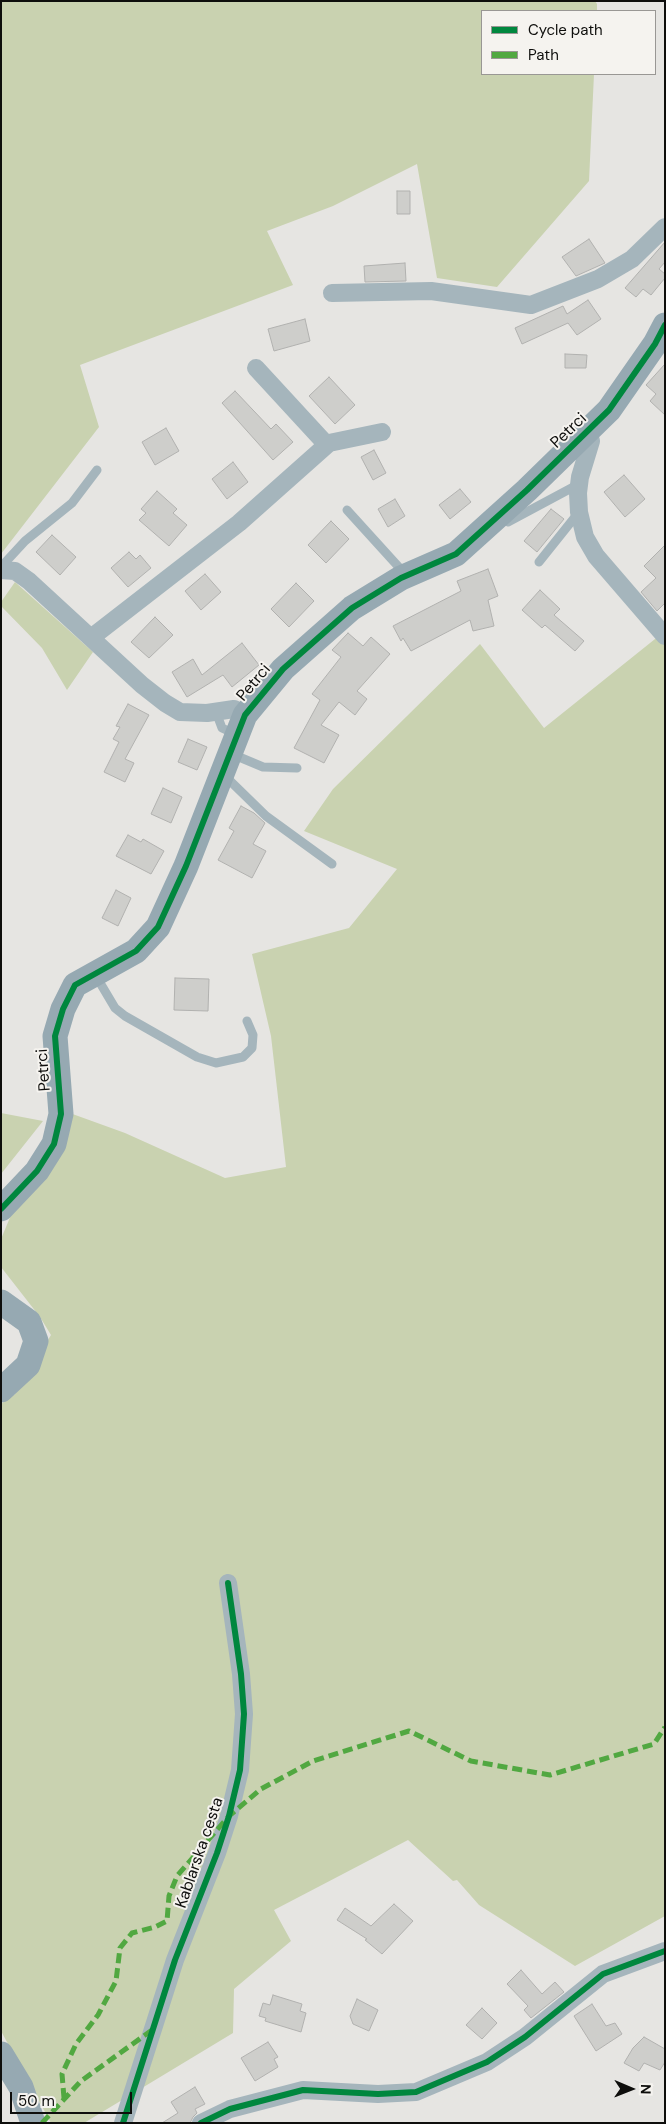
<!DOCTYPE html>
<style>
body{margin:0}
#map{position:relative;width:666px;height:2124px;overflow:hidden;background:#e6e5e2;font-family:"DM Sans",sans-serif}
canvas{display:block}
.frame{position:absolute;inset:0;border:2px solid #0e0e0c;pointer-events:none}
.legend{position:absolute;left:481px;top:10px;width:175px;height:65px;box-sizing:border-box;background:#f5f3ef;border:1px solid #999794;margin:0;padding:6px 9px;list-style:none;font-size:15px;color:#0e0e0c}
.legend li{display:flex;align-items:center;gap:10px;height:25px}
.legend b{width:25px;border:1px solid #999794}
.north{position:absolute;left:606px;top:2064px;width:50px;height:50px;-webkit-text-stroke:4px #f5f3ef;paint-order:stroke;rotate:91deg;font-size:14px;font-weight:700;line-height:20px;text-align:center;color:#0e0e0c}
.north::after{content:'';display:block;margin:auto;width:18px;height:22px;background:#0e0e0c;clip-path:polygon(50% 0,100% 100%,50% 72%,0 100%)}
.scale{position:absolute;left:10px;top:2092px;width:122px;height:22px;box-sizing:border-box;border:2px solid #0e0e0c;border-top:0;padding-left:6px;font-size:15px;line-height:18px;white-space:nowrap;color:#0e0e0c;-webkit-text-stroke:4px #f5f3ef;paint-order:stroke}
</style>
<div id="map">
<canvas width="666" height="2124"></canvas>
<div class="frame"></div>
<ul class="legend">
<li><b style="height:6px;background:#00873e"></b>Cycle path</li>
<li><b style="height:6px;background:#51a841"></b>Path</li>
</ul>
<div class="north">N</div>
<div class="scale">50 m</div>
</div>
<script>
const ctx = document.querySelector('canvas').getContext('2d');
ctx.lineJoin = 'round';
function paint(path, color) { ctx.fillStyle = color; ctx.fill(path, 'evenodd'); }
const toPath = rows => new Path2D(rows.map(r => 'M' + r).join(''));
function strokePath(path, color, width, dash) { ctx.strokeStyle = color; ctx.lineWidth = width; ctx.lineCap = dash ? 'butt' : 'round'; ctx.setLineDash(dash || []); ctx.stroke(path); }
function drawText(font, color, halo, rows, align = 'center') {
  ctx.font = font + ' "DM Sans",sans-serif'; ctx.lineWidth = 4; ctx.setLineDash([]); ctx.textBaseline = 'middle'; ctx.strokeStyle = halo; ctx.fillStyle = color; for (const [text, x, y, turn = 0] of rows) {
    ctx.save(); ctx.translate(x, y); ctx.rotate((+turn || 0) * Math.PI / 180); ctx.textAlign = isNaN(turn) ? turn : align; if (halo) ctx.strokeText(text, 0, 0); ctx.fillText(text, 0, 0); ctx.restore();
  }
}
paint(toPath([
 [1,1,595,1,597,4,597,11,482,11,482,74,594,74,589,181,497,287,437,278,417,164,333,206,267,231,293,285,80,365,99,427,1,554],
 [15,582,93,652,67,690,42,648,1,606,1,602],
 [665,631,665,1916,575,1966,479,1905,457,1880,453,1881,408,1840,274,1910,291,1941,234,1989,233,2033,84,2123,51,2123,1,2031,1,1404,15,1394,51,1335,40,1317,1,1267,1,1239,16,1203,67,1112,125,1133,225,1178,286,1167,271,1036,252,954,349,928,397,869,304,831,333,789,480,644,544,728],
 [1,1113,43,1121,1,1174]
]), '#c9d2b0');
const building = toPath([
 [397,191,410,191,410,214,397,214,397,191],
 [589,239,605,263,576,276,562,257,589,239],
 [665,242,665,262,659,269,665,274,665,278,651,295,643,289,636,297,625,288,665,242],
 [405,263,406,281,365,282,364,266,405,263],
 [588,300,601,319,577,335,568,323,522,344,515,328,563,306,567,314,588,300],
 [305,319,310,341,274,351,268,329,305,319],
 [565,354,587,355,586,368,565,368,565,354],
 [665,364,665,415,650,401,656,394,646,385,665,364],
 [329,377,355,405,335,424,309,396,329,377],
 [235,391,271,429,276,424,293,442,273,460,222,403,235,391],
 [166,428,179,451,155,465,142,442,166,428],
 [374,450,386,473,373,480,361,457,374,450],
 [233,462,248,482,227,499,212,479,233,462],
 [624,475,645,499,625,517,604,492,624,475],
 [460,489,471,502,450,519,439,505,460,489],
 [157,491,177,509,173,513,187,525,169,546,139,520,146,513,141,509,157,491],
 [395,499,405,516,388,527,378,509,395,499],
 [551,509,564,519,537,552,524,541,551,509],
 [331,521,349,539,326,563,308,545,331,521],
 [52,535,76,557,60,575,36,552,52,535],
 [665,545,665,603,657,611,641,592,656,578,644,566,665,545],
 [129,552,136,559,140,555,151,568,128,587,111,568,129,552],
 [488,569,498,596,488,600,494,626,473,631,470,620,411,651,403,638,401,641,393,626,461,591,457,581,488,569],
 [205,574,221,592,201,610,185,591,205,574],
 [296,583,314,601,289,627,271,609,296,583],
 [540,590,560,609,554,615,584,641,575,651,545,625,542,628,522,610,540,590],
 [155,617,173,635,149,658,131,642,155,617],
 [348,633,363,646,371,637,390,654,357,691,367,699,355,715,339,702,321,725,339,735,324,763,294,748,320,700,312,694,341,657,332,650,348,633],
 [242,643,259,665,232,687,223,675,187,697,172,672,193,659,202,675,242,643],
 [128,704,149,715,125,759,134,763,125,782,104,772,119,742,113,739,120,727,116,726,128,704],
 [188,739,207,747,197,770,178,762,188,739],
 [163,788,182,797,171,823,151,814,163,788],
 [241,806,254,813,265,823,253,844,266,851,252,878,218,860,234,831,229,828,241,806],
 [128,835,141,842,143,839,164,851,151,874,116,856,128,835],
 [116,890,131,898,118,926,102,918,116,890],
 [175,978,209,979,208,1011,174,1010,175,978],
 [394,1904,413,1921,382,1954,365,1940,367,1939,337,1920,345,1908,371,1926,394,1904],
 [521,1970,542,1994,555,1982,564,1992,531,2018,524,2010,528,2006,507,1984,521,1970],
 [273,1995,302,2004,300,2011,306,2013,301,2032,265,2021,266,2018,259,2016,263,2003,270,2005,273,1995],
 [357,1999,378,2010,369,2031,353,2024,350,2016,357,1999],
 [592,2004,606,2026,615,2023,622,2034,596,2051,574,2016,592,2004],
 [482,2008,497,2023,482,2039,466,2025,482,2008],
 [644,2037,665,2049,665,2062,660,2070,644,2063,639,2071,624,2063,633,2048,644,2037],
 [268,2042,278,2057,274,2059,278,2067,255,2081,241,2058,268,2042],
 [195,2087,205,2104,195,2109,197,2113,193,2117,190,2123,162,2123,178,2113,171,2102,195,2087]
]);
paint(building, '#cececb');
strokePath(building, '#b1b1af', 1);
strokePath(toPath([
 [347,510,406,575],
 [508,522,579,484],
 [539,562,579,512],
 [1,567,25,541,72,503,97,470],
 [216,712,222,728,235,734],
 [232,754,263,767,297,768],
 [224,775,266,816,332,864],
 [96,976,115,1008,125,1016,197,1057,216,1063,243,1057,252,1048,253,1035,247,1021]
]), '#a5b5bc', 9);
strokePath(toPath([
 [332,293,431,291,531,305,598,279,632,259,665,227],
 [256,368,326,444],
 [588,432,591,441,580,477,578,493,579,512,585,537,596,556,665,636],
 [1,570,15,571,29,581,142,685,165,703,180,712,207,713,234,709,245,715],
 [92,637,239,523,329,443,382,432],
 [123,2123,175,1960,217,1853,229,1816,240,1770,244,1714,241,1674,228,1583],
 [201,2123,230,2109,303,2090,378,2094,416,2092,487,2062,525,2037,603,1974,665,1951]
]), '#a5b5bc', 18);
strokePath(toPath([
 [1,1209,37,1171,54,1144,61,1114,55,1036,63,1009,75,985,136,951,158,927,186,866,245,715,283,669,352,608,401,578,456,554,527,490,609,410,655,344,665,325],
 [1,1302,29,1322,36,1341,28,1365,1,1390],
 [1,2054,21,2087,33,2123]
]), '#96a9b2', 25);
strokePath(toPath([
 [64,2098,62,2074,76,2044,98,2015,116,1981,120,1948,132,1933,155,1927,167,1921,169,1896,177,1876,229,1816,261,1789,313,1761,409,1731,471,1761,550,1775,654,1744,665,1727],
 [42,2123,81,2081,152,2030]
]), '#51a841', 5, [10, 5]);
strokePath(toPath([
 [1,1209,37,1171,54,1144,61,1114,55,1036,63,1009,75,985,136,951,158,927,186,866,245,715,283,669,352,608,401,578,456,554,527,490,609,410,655,344,665,325],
 [123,2123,175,1960,217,1853,229,1816,240,1770,244,1714,241,1674,228,1583],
 [201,2123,230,2109,303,2090,378,2094,416,2092,487,2062,525,2037,603,1974,665,1951]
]), '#00873e', 6);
drawText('16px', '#0e0e0c', '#f5f3ef', [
 ["Petrci",569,431,-44],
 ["Petrci",254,683,-50],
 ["Petrci",44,1070,-94],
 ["Kablarska cesta",200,1853,-71]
]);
</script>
